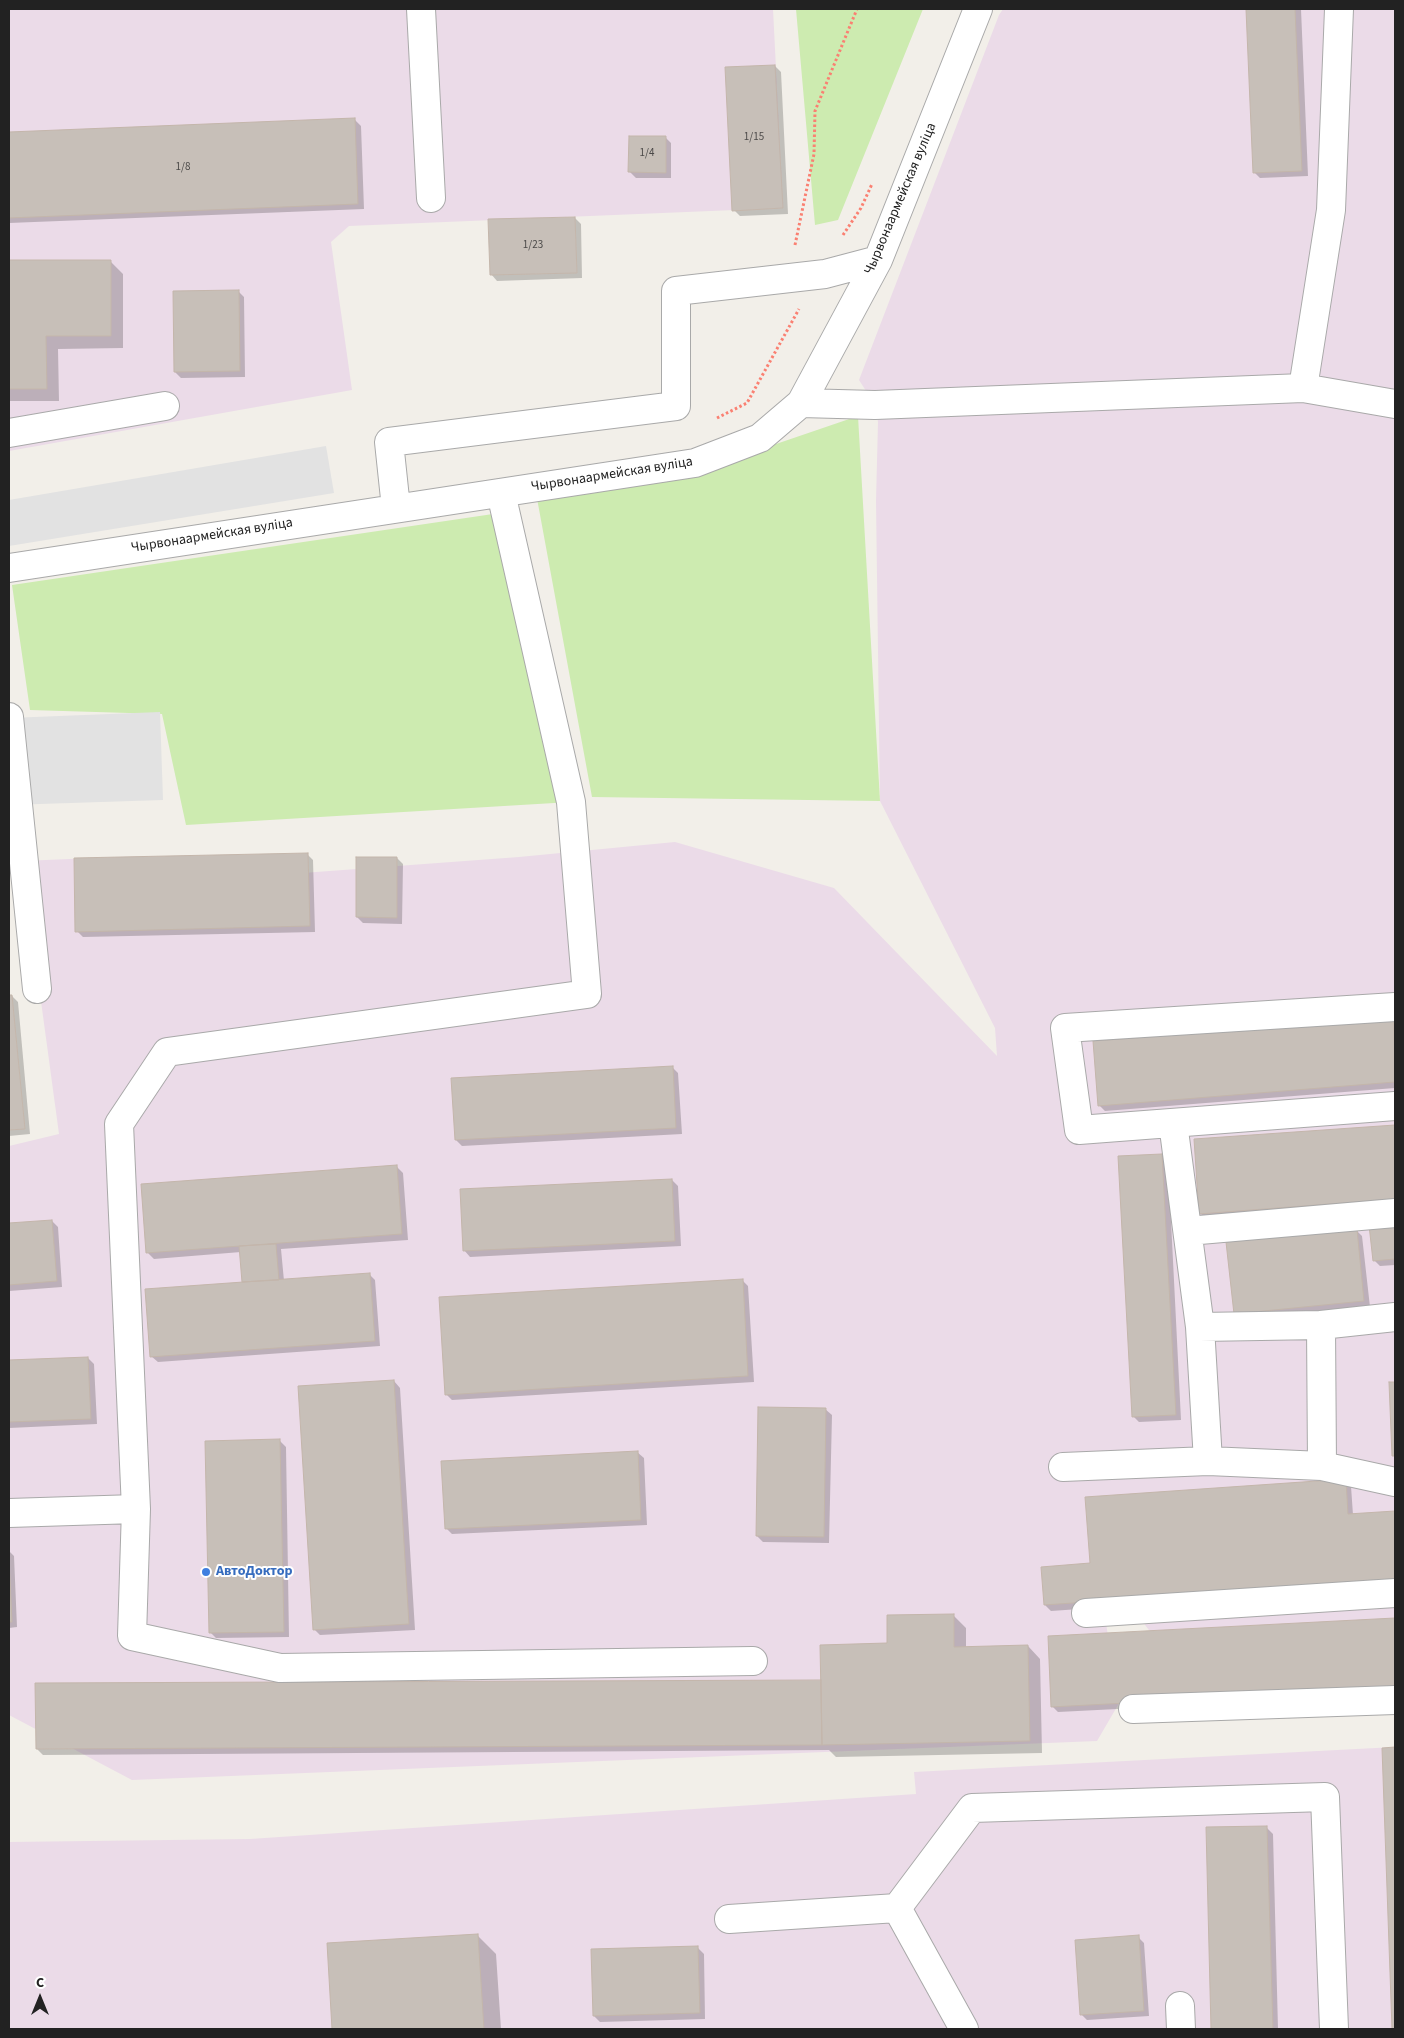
<!DOCTYPE html>
<meta charset="utf-8">
<style>
body{margin:0}
#map{position:relative;width:1404px;height:2038px;overflow:hidden;background:#f2efe9;font-family:"Source Sans 3",sans-serif}
canvas{display:block}
.frame{position:absolute;inset:0;border:10px solid #222;pointer-events:none}
.north{position:absolute;left:15px;top:1973px;width:50px;height:50px;-webkit-text-stroke:4px #fff;paint-order:stroke;rotate:0deg;font-size:14px;font-weight:700;line-height:20px;text-align:center;color:#222}
.north::after{content:'';display:block;margin:auto;width:18px;height:22px;background:#222;clip-path:polygon(50% 0,100% 100%,50% 72%,0 100%)}
</style>
<div id="map">
<canvas width="1404" height="2038"></canvas>
<div class="frame"></div>
<div class="north">С</div>
</div>
<script>
const ctx = document.querySelector('canvas').getContext('2d');
ctx.lineJoin = 'round';
function paint(path, color) { ctx.fillStyle = color; ctx.fill(path, 'evenodd'); }
const toPath = rows => new Path2D(rows.map(r => 'M' + r).join(''));
function strokePath(path, color, width, dash) { ctx.strokeStyle = color; ctx.lineWidth = width; ctx.lineCap = dash ? 'butt' : 'round'; ctx.setLineDash(dash || []); ctx.stroke(path); }
function drawText(font, color, halo, rows, align = 'center') {
  ctx.font = font + ' "Source Sans 3",sans-serif'; ctx.lineWidth = 4; ctx.setLineDash([]); ctx.textBaseline = 'middle'; ctx.strokeStyle = halo; ctx.fillStyle = color; for (const [text, x, y, turn = 0] of rows) {
    ctx.save(); ctx.translate(x, y); ctx.rotate((+turn || 0) * Math.PI / 180); ctx.textAlign = isNaN(turn) ? turn : align; if (halo) ctx.strokeText(text, 0, 0); ctx.fillText(text, 0, 0); ctx.restore();
  }
}
paint(toPath([
 [9,9,773,9,783,208,349,226,331,242,352,390,9,451],
 [1003,9,1395,9,1395,1693,1209,1710,1097,1561,1118,1705,1097,1741,132,1780,9,1715,9,1146,59,1134,22,861,117,857,282,855,289,874,519,857,675,842,834,888,997,1056,995,1028,880,801,876,501,878,422,875,405,859,380,999,15],
 [1395,1747,1395,2029,9,2029,9,1842,250,1839,916,1794,914,1772]
]), '#ebdbe8');
paint(toPath([
 [796,9,923,9,838,220,815,225],
 [858,416,880,801,592,797,536,493,697,471],
 [493,514,571,802,186,825,162,714,30,710,12,585]
]), '#cdebb0');
paint(toPath([
 [326,446,334,493,9,546,9,500],
 [160,712,163,800,9,805,9,718]
]), '#e2e2e2');
paint(toPath([
 [1247,9,1301,9,1308,176,1260,178,1254,172],
 [775,66,781,72,788,214,740,216,734,210],
 [355,120,361,126,364,209,9,223,9,133],
 [665,137,671,143,671,178,636,178,630,172],
 [575,218,581,224,582,278,497,281,491,274],
 [9,261,110,261,123,274,123,348,58,349,59,401,9,401],
 [238,291,244,297,245,377,181,378,175,372],
 [307,854,313,860,315,932,83,937,77,931],
 [397,858,403,864,402,924,363,923,357,917],
 [12,996,18,1002,30,1134,9,1136,9,997],
 [1393,1019,1395,1021,1395,1088,1105,1111,1099,1105],
 [672,1067,678,1073,682,1134,462,1146,456,1140],
 [1395,1126,1395,1205,1206,1219,1200,1213,1195,1140],
 [1162,1155,1168,1161,1181,1420,1139,1422,1133,1416],
 [397,1167,403,1173,408,1240,281,1249,284,1281,369,1274,375,1280,380,1346,158,1362,151,1356,243,1283,241,1252,154,1259,148,1253],
 [672,1180,678,1186,681,1246,470,1257,464,1250],
 [52,1221,58,1227,62,1287,9,1291,9,1224],
 [1395,1223,1395,1265,1380,1266,1374,1260],
 [1356,1230,1362,1236,1370,1307,1241,1320,1235,1314],
 [742,1280,748,1286,754,1382,452,1400,446,1394],
 [88,1358,94,1364,97,1424,9,1428,9,1361],
 [394,1381,400,1388,415,1630,320,1635,314,1629],
 [1395,1383,1395,1458,1393,1455,1390,1384],
 [825,1409,832,1415,829,1543,763,1542,757,1536],
 [280,1441,286,1447,289,1637,216,1638,210,1632],
 [637,1452,644,1458,647,1525,452,1534,446,1528],
 [1345,1480,1351,1486,1353,1515,1395,1512,1395,1587,1051,1611,1045,1605,1091,1564],
 [9,1551,14,1556,17,1627,9,1628],
 [953,1615,966,1628,966,1648,1028,1646,1040,1659,1042,1753,836,1757,829,1750,43,1755,37,1749,820,1682,888,1644],
 [1395,1619,1395,1695,1058,1712,1052,1706,1049,1637],
 [1395,1748,1395,2029,1393,2029,1383,1749],
 [1267,1828,1273,1834,1278,2029,1213,2029,1207,1829],
 [477,1935,496,1954,501,2029,334,2029,329,1944],
 [1138,1937,1144,1943,1149,2016,1087,2020,1081,2014],
 [698,1948,704,1954,705,2019,600,2022,594,2016]
]), '#0003');
const building = toPath([
 [1246,9,1295,9,1302,171,1253,173,1246,9],
 [775,65,783,208,732,211,725,67,775,65],
 [355,118,358,204,9,218,9,132,355,118],
 [629,136,666,136,666,173,628,172,629,136],
 [575,217,577,273,490,275,488,219,575,217],
 [9,260,111,260,111,336,46,336,47,389,9,389,9,260],
 [239,290,240,371,174,372,173,291,239,290],
 [308,853,310,926,75,932,74,858,308,853],
 [356,857,397,857,397,918,356,917,356,857],
 [9,995,12,995,25,1129,9,1130,9,995],
 [1394,1018,1395,1082,1098,1106,1093,1041,1394,1018],
 [673,1066,676,1128,455,1140,451,1078,673,1066],
 [1395,1125,1395,1199,1199,1214,1194,1139,1395,1125],
 [1162,1154,1176,1415,1132,1417,1118,1156,1162,1154],
 [397,1165,402,1234,146,1253,141,1184,397,1165],
 [672,1179,675,1241,463,1251,460,1189,672,1179],
 [52,1220,57,1281,9,1285,9,1223,52,1220],
 [1395,1222,1395,1259,1373,1261,1369,1225,1395,1222],
 [1357,1229,1364,1301,1234,1314,1226,1242,1357,1229],
 [276,1244,279,1280,242,1282,239,1246,276,1244],
 [370,1273,375,1341,150,1357,145,1289,370,1273],
 [743,1279,748,1376,445,1395,439,1297,743,1279],
 [88,1357,91,1419,9,1422,9,1360,88,1357],
 [394,1380,409,1624,313,1630,298,1386,394,1380],
 [1389,1382,1395,1382,1395,1456,1392,1456,1389,1382],
 [758,1407,826,1408,824,1537,756,1536,758,1407],
 [280,1439,284,1632,209,1633,205,1441,280,1439],
 [638,1451,641,1520,445,1529,441,1461,638,1451],
 [1346,1479,1348,1514,1395,1511,1395,1581,1044,1605,1041,1567,1090,1563,1085,1497,1346,1479],
 [9,1560,12,1622,9,1622,9,1560],
 [954,1614,954,1647,1028,1645,1030,1741,822,1745,820,1645,887,1643,887,1615,954,1614],
 [1395,1618,1395,1689,1051,1707,1048,1636,1395,1618],
 [821,1680,822,1745,36,1749,35,1683,821,1680],
 [1395,1747,1395,2029,1392,2029,1382,1748,1395,1747],
 [1267,1826,1273,2029,1211,2029,1206,1827,1267,1826],
 [478,1934,484,2029,332,2029,327,1943,478,1934],
 [1139,1935,1144,2011,1080,2015,1075,1940,1139,1935],
 [698,1946,700,2013,593,2016,591,1949,698,1946]
]);
paint(building, '#c7bfb8');
strokePath(building, '#c4b6ab', 1);
const minor = toPath([
 [421,9,431,198],
 [1303,388,1331,210,1339,9],
 [801,403,875,405,1303,388,1395,404],
 [9,433,165,406],
 [501,493,571,802,587,994,167,1052,119,1124,136,1509,132,1636,280,1668,753,1661],
 [396,508,389,442,676,406,676,291,825,274,878,260],
 [9,568,695,463,760,438,801,403,878,260,978,9],
 [9,717,37,989],
 [1395,1007,1065,1028,1079,1130,1395,1106],
 [1173,1123,1200,1327,1208,1461],
 [1188,1231,1395,1213],
 [1200,1327,1321,1325],
 [1322,1466,1321,1325,1395,1317],
 [1063,1467,1208,1461,1322,1466,1395,1482],
 [9,1513,136,1509],
 [1086,1613,1395,1593],
 [1133,1709,1395,1700],
 [729,1919,897,1908],
 [1180,2006,1181,2029],
 [964,2029,897,1908,972,1808,1325,1797,1334,2029]
]);
strokePath(minor, '#a9a9a9', 30);
strokePath(toPath([
 [843,235,861,208,872,184],
 [795,245,814,154,815,111,857,9],
 [717,418,747,403,799,309]
]), '#fa8072', 3, [2.5, 2.5]);
strokePath(minor, '#fff', 28);
for (const [x, y, r, color] of [
 [206,1572,5,"#3f7fe0"]
]) { const dot = new Path2D(); dot.arc(x, y, r, 0, 2 * Math.PI); ctx.fillStyle = color; ctx.fill(dot); strokePath(dot, '#fff', 2); }
drawText('11px', '#4b4948', null, [
 ["1/15",754,138],
 ["1/4",647,154],
 ["1/8",183,168],
 ["1/23",533,246]
]);
drawText('14px', '#222', '#fff', [
 ["Чырвонаармейская вуліца",901,199,-67],
 ["Чырвонаармейская вуліца",612,475,-9],
 ["Чырвонаармейская вуліца",212,536,-9]
]);
drawText('bold 14px', '#366cbe', '#fff', [
 ["АвтоДоктор",216,1572]
], 'left');
</script>
